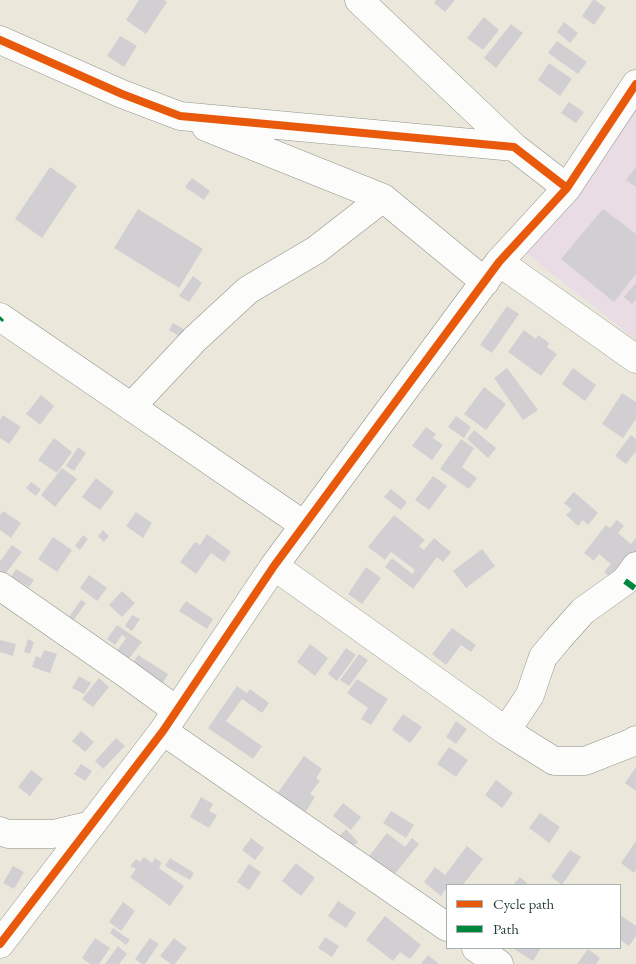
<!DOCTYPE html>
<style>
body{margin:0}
#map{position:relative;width:636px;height:964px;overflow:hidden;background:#ebe8db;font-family:"EB Garamond",serif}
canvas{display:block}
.legend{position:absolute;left:446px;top:884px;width:175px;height:65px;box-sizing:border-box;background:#fff;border:1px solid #a5b1ae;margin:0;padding:6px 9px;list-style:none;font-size:15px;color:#1f3d34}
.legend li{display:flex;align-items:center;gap:10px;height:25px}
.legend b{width:25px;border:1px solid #a5b1ae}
</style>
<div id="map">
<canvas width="636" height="964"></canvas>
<ul class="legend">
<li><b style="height:6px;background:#e8590c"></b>Cycle path</li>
<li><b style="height:6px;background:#00873e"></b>Path</li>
</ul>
</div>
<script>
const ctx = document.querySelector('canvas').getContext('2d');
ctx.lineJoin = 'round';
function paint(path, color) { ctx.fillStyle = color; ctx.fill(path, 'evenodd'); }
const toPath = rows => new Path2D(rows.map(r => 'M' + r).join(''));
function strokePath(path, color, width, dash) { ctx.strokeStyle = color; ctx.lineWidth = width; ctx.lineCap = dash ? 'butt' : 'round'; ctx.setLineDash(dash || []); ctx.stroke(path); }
paint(toPath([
 [636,93,636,340,523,251]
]), '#e9dce5');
paint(toPath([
 [139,0,164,0,167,2,146,34,126,20],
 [436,0,455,0,445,12,434,3],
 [593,0,595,0,606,8,594,25,582,16],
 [484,17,499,30,483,50,467,38],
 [564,22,578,33,570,43,557,32],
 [511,24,523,33,496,68,484,58],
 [120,36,137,46,124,67,107,56],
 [557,41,587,62,578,74,548,53],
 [549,63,572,79,560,96,538,80],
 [569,102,584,112,576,123,561,113],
 [50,167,77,186,42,238,15,219],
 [636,167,636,187,626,180],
 [192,178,210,191,204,200,185,187],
 [138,209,203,249,179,288,114,248],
 [603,209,636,234,636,274,614,302,561,259],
 [193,276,202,283,189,302,179,296],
 [636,283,636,299,632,304,624,297],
 [507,306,519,314,492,353,480,345],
 [173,323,185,330,180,337,169,330],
 [524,330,536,339,538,335,549,343,547,347,557,354,541,376,508,352],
 [507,368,538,410,523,420,494,378],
 [573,368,596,385,585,401,562,384],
 [484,387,506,404,486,430,464,414],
 [622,393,636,402,636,419,623,438,602,424],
 [41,395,54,406,40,425,26,414],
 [3,415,21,427,9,444,0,438,0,420],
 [456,416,471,427,464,438,448,427],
 [426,427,436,434,433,438,443,445,432,460,412,446],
 [474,430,496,448,488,458,467,439],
 [631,435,636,439,636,451,626,464,615,456],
 [54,438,72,452,57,473,38,460],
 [461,439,474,448,462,467,477,478,469,489,440,469],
 [78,447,86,453,74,471,66,466],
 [62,468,77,479,55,507,41,495],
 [433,476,447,486,429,510,415,500],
 [96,478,114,492,100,510,82,497],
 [31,482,41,489,36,496,26,488],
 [391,489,407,502,401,510,384,497],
 [574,492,598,513,588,525,583,520,578,526,566,515,572,510,564,503],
 [3,511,21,523,11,538,0,530,0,515],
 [136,512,152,523,143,538,126,526],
 [394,515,425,540,419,546,424,550,434,538,451,552,443,562,437,557,413,589,385,567,392,558,412,574,415,570,391,552,385,560,368,547],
 [617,520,624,526,618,533,631,544,636,538,636,552,614,580,604,572,611,564,599,554,594,561,584,553,606,525,610,528],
 [103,530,109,536,104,542,98,536],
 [207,534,231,552,224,562,211,553,196,574,180,562,195,542,200,545],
 [83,535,88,539,80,550,75,546],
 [53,537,72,550,57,572,38,559],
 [12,545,22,552,3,577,0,575,0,561],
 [482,549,495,566,466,588,453,571],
 [366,567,381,578,362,604,348,594],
 [16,569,34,580,29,587,20,582,15,589,7,584],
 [89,575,107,588,97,601,80,588],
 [122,591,135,603,122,617,109,605],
 [81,600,86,603,70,625,66,621],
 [186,601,213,619,207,629,179,611],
 [132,615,140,619,132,631,125,626],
 [117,625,142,642,128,660,116,652,126,638,122,635,115,645,107,639],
 [452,628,476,645,471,652,461,645,446,665,432,654],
 [28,639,34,642,30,654,24,652],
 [0,640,16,644,13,656,0,652],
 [310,644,328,658,315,676,297,662],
 [346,648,356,655,337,681,328,674],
 [44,650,57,654,50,673,32,667,36,656,41,658],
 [359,654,368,660,349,686,340,680],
 [138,655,168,674,163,683,132,664],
 [79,676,91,683,84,694,72,688],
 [99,678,109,687,93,707,82,699],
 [357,679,388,699,371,725,361,719,368,708,347,693],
 [237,686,247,693,250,689,269,703,262,713,242,699,226,721,262,746,253,759,208,728],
 [403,714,422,727,410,743,392,730],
 [456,721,467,729,456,744,446,737],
 [81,731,94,742,85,752,72,741],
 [116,738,125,746,103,769,95,761],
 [449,747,468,760,456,777,437,764],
 [304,756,322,769,316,778,320,781,310,794,315,797,304,814,277,794],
 [81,764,92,771,85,781,74,774],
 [636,767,636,791,625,783],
 [31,770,43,779,30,796,18,787],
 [496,780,513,793,502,808,485,795],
 [201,797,213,804,209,811,217,815,209,828,190,817],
 [343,803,361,817,351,830,333,816],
 [391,811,414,825,406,838,383,823],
 [540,813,560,827,549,843,529,828],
 [346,829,358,842,349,850,338,837],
 [387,833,405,847,412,838,419,844,394,875,369,856],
 [251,838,264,848,255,860,242,850],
 [636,841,636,870,634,873,621,863],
 [467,846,483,859,463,885,447,885,447,887,441,896,424,882,435,867,445,875],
 [570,850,581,857,562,885,551,877],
 [144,857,152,863,155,858,162,863,159,868,184,886,170,906,130,877,136,869,130,866,136,859,140,862],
 [170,858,194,873,190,880,165,866],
 [296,863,315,878,301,896,282,881],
 [249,864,261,872,249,890,237,882],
 [13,866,24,872,14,889,3,883],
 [520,877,528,884,527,885,513,885],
 [338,901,356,913,346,928,328,916],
 [123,902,135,911,121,931,109,922],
 [620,915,636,926,636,936,629,946,620,940],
 [385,916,421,945,410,959,400,952,393,961,366,940],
 [113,928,130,940,126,945,110,933],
 [325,937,339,946,332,957,318,948],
 [95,938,110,948,99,964,90,964,82,958],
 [150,938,159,944,145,964,142,964,135,959],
 [174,938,187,948,175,964,171,964,160,956],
 [118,946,127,954,119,964,105,964],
 [515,948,541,948,533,961,514,949],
 [588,949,600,958,596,964,577,964],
 [428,955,439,964,421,964]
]), '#d2cfd3');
const minor = toPath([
 [359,0,514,147],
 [0,40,122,94,180,116,514,147,567,188],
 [206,127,383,198,485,282],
 [499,262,636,359],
 [0,317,304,525],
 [131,407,195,339,248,290,316,250,383,198],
 [274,566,506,731,554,761,585,761,631,743,636,740],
 [0,586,128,675,176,710],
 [163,731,447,927],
 [506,731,530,695,536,677,543,657,558,639,583,611,625,581,636,566],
 [0,831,8,834,53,834,91,825],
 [0,944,163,731,274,566,499,262,567,188,636,84],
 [476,948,499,964]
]);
strokePath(minor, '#90948c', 29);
strokePath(minor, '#fcfcfa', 28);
strokePath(toPath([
 [0,320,2,318],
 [625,581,636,589]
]), '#00873e', 6, [12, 6]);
strokePath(toPath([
 [0,40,122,94,180,116,514,147,567,188],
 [0,944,163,731,274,566,499,262,567,188,636,84]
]), '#e8590c', 8);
</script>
